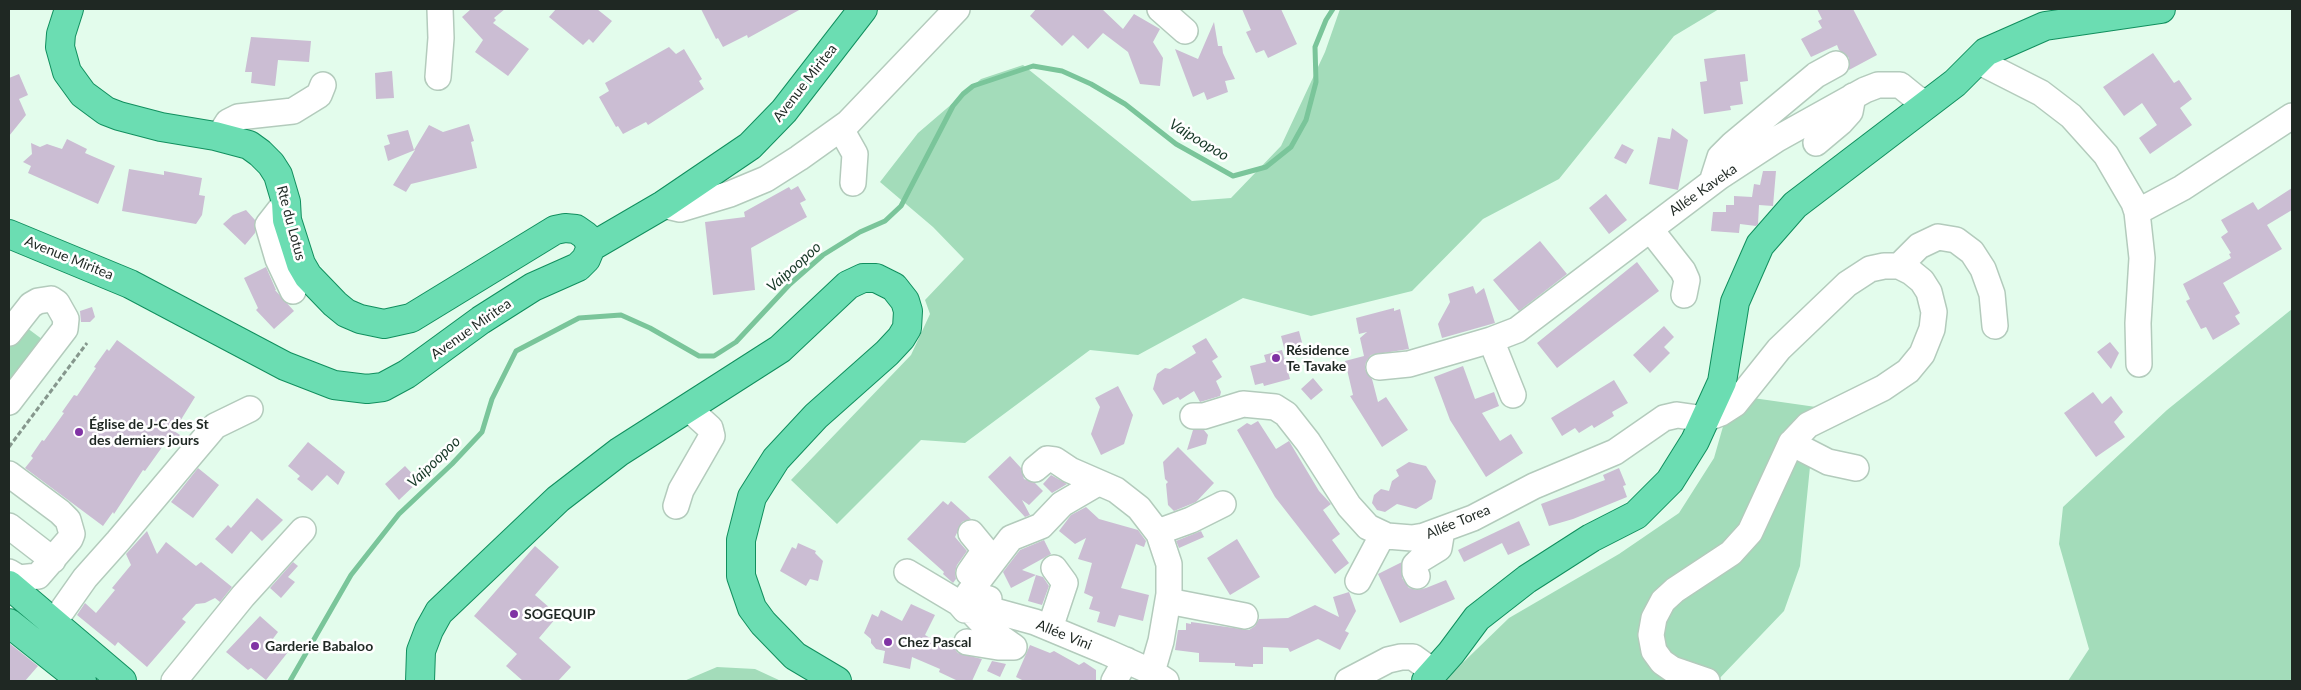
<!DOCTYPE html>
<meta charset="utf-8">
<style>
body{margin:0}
#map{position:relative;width:2301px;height:690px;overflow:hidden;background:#e3fcec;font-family:Lato,sans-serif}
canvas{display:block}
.frame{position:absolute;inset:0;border:10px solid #1f2823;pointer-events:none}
</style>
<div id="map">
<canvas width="2301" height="690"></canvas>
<div class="frame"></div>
</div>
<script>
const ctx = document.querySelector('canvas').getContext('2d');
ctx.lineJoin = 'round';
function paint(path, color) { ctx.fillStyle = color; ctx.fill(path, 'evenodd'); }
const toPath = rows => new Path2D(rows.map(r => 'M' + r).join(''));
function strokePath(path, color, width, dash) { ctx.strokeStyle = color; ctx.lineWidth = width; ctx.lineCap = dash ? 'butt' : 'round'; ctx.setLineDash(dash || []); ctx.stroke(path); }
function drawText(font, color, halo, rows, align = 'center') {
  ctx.font = font + ' Lato,sans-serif'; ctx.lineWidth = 5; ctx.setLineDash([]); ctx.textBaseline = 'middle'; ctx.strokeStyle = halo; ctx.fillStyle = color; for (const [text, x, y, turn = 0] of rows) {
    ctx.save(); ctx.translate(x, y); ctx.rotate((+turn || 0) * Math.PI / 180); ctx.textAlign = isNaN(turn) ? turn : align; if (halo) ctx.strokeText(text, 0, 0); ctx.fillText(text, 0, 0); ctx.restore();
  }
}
paint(toPath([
 [1340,9,1719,9,1674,36,1559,179,1483,219,1412,291,1311,316,1243,298,1138,355,1090,350,965,443,921,440,837,524,791,480,911,355,930,314,925,300,964,259,933,227,880,182,918,133,981,79,1023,65,1192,201,1231,198,1281,146,1325,52],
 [2292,309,2292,681,2068,681,2089,649,2059,544,2063,507,2167,410],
 [23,325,50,345,9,401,9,345],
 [1732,395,1816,407,1800,566,1784,611,1717,681,1444,681,1509,618,1619,554,1679,513,1714,458],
 [717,667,755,669,781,681,684,681]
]), '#a3dcba');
strokePath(toPath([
 [290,681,351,575,399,514,452,464,482,432,492,399,516,351,579,318,621,315,650,328,699,356,714,356,736,342,790,284,823,255,860,232,885,221,901,206,953,106,963,94,973,86,1033,66,1062,71,1091,84,1125,104,1176,144,1233,176,1266,167,1291,147,1306,120,1316,82,1315,47,1326,20,1333,9]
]), '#7ac59a', 5);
paint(toPath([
 [471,9,505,9,494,18,496,20,493,23,529,49,508,76,475,52,483,40,462,17],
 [556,9,597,9,612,21,593,43,589,39,583,45,549,17],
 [701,9,801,9,748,38,747,35,723,47,718,38,716,39],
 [1036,9,1102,9,1123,29,1134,14,1160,29,1153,42,1163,58,1160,86,1140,84,1128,52,1103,33,1088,49,1073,35,1062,46,1030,16],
 [1242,9,1281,9,1297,44,1268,58,1264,50,1256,53,1246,32,1251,30],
 [1817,9,1853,9,1877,55,1849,70,1849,58,1839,50,1837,45,1811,57,1801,39,1822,28,1818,21,1822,19],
 [1214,22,1218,46,1222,46,1223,53,1235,79,1225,81,1228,92,1207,100,1204,92,1193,97,1175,49,1198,59],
 [251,37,311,41,309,62,278,60,275,86,251,83,252,72,245,72],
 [669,47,676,54,684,49,702,79,699,81,704,89,648,125,646,122,623,134,618,126,616,127,599,97,609,91,605,83],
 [2153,53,2174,83,2179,80,2192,99,2180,108,2192,125,2150,154,2139,138,2157,125,2142,103,2124,116,2103,87],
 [1745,54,1748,81,1740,82,1743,104,1730,106,1731,110,1704,114,1700,82,1707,81,1704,59],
 [392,71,394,98,376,99,375,73],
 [19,74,28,95,19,99,26,115,9,136,9,76,9,78],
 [469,124,474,141,471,142,477,168,411,184,406,192,393,185,415,150,388,161,384,146,390,144,387,135,408,130,414,150,429,125,443,132],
 [1672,128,1688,140,1678,190,1649,184,1658,137,1670,139],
 [67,139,87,149,85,153,115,166,98,204,28,173,31,166,23,162,32,154,31,143,40,147,47,144,62,149],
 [1622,144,1634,150,1626,164,1614,158],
 [129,169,164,175,164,171,202,178,199,195,205,196,202,215,196,224,122,211],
 [1763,171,1776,171,1773,206,1759,205,1758,224,1756,226,1740,224,1739,233,1711,231,1713,212,1726,212,1726,205,1734,205,1734,196,1752,197,1754,184,1760,185],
 [798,186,806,200,800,203,807,217,751,248,755,290,713,295,705,222,745,217,744,212,789,187,791,190],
 [2292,188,2292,210,2267,225,2282,249,2223,283,2240,313,2235,316,2240,324,2213,340,2206,327,2201,329,2186,301,2190,299,2183,284,2231,258,2229,254,2231,253,2221,237,2228,232,2221,220,2253,202,2258,210],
 [1606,194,1627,220,1609,234,1589,208],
 [246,210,255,220,255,233,245,245,223,224,233,215],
 [1540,241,1567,274,1519,311,1493,280],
 [1637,262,1659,291,1557,368,1537,343],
 [266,267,276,290,275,290,294,311,274,329,256,310,258,308,244,278],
 [1473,286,1476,294,1484,288,1495,323,1442,338,1438,324,1450,302,1448,294],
 [92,307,95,317,90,322,81,322,80,311],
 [1394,308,1394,311,1400,309,1409,349,1371,355,1366,362,1365,369,1372,379,1378,402,1386,397,1408,430,1382,447,1350,396,1353,395,1345,361,1364,356,1360,338,1367,332,1359,334,1356,318],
 [1664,326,1674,337,1664,347,1670,353,1650,373,1633,355],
 [1299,331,1304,350,1286,355,1281,336],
 [1206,338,1218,357,1212,361,1222,377,1216,381,1221,392,1220,396,1200,402,1194,391,1180,400,1178,397,1163,405,1153,389,1157,374,1165,368,1170,369,1196,353,1192,346],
 [117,340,195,397,174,431,180,435,171,447,165,443,145,471,143,470,114,514,113,512,103,526,25,468,33,458,31,456,42,440,44,441,64,413,62,412,74,395,77,396,96,368,94,367,107,349,109,351],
 [2110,342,2119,353,2111,369,2097,352],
 [1282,350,1290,379,1264,386,1263,383,1255,385,1250,366,1266,362,1264,355],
 [1463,366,1475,399,1494,392,1499,406,1482,413,1500,441,1511,434,1523,453,1486,477,1450,420,1434,377],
 [1313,378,1323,390,1311,400,1301,389],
 [1614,380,1628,403,1612,412,1614,416,1594,428,1592,425,1579,433,1575,428,1562,436,1551,418],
 [1118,386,1133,415,1124,444,1101,455,1091,434,1100,407,1095,398],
 [2093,392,2102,404,2111,396,2123,412,2114,422,2125,437,2096,457,2064,413],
 [1258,421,1276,449,1289,441,1319,491,1331,504,1323,510,1340,534,1332,540,1349,563,1335,574,1275,497,1237,430,1247,423,1251,425],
 [1193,430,1204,430,1208,435,1206,444,1187,450],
 [308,442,345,472,338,485,327,475,312,491,297,479,300,476,288,466],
 [1178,447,1214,483,1196,502,1174,511,1168,505,1166,484,1168,482,1165,479,1163,462],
 [1010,456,1021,468,1024,479,1035,483,1043,491,1029,505,1022,500,1030,515,1025,517,988,477],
 [1409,462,1426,466,1436,481,1432,499,1416,509,1397,504,1385,512,1377,510,1372,503,1374,495,1381,489,1389,491,1392,481,1399,476,1396,470],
 [405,466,419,481,399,500,385,484],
 [198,468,219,485,193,518,171,502],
 [1619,468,1626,485,1623,486,1627,497,1573,519,1549,526,1541,504,1605,480,1603,475],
 [1051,475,1067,484,1052,493,1043,484],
 [257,498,283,520,262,541,251,531,232,554,215,539,228,525,231,528],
 [943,501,948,505,951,501,971,519,962,522,955,537,967,551,957,565,955,572,956,579,953,583,943,574,944,572,907,539],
 [1086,507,1099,519,1138,530,1146,541,1144,547,1136,544,1121,588,1149,595,1143,621,1119,615,1115,627,1097,622,1100,612,1089,609,1093,597,1084,593,1092,563,1078,559,1086,538,1075,544,1059,531,1071,515],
 [1519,521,1530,545,1508,555,1502,543,1464,562,1458,550],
 [147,531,157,554,166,542,196,566,201,562,232,587,220,602,215,598,205,603,196,604,182,619,186,622,147,667,118,642,115,646,77,615,85,603,96,613,115,590,112,588,131,565,126,554],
 [1201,531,1204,537,1179,548,1176,541],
 [1237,539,1260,577,1230,595,1207,558],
 [1044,540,1051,554,1022,570,1036,575,1011,588,1003,572,1020,550],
 [798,543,816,551,815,553,823,561,818,581,810,579,806,586,780,571,792,547,796,549],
 [535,546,559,567,535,595,551,609,549,611,556,618,539,638,571,667,558,681,523,681,506,666,517,654,474,616],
 [293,562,298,566,288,577,295,582,281,598,270,588],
 [1402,562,1402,578,1409,588,1417,590,1426,588,1446,580,1455,599,1400,623,1378,574],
 [1036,575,1043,577,1049,586,1042,605,1028,601],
 [1349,592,1356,611,1345,631,1349,633,1340,650,1318,639,1290,652,1288,648,1263,647,1263,664,1253,664,1253,667,1235,666,1235,663,1199,662,1199,653,1175,650,1178,630,1186,630,1186,623,1191,624,1191,622,1249,630,1255,626,1259,619,1288,618,1315,605,1339,617,1333,597],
 [911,604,935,615,925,635,949,649,953,641,954,648,958,653,982,659,972,681,958,681,939,672,940,669,912,657,910,669,883,663,885,651,876,649,871,643,871,639,864,633,872,614,878,617,881,610,902,621],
 [260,616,278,632,272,640,288,652,266,680,251,668,248,670,226,652],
 [9,643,38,666,25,681,9,681],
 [1030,645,1050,653,1054,651,1079,665,1084,662,1096,670,1096,681,1024,681,1016,677],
 [992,661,1006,664,1000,677,987,671]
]), '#cbbdd3');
const minor = toPath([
 [1160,9,1185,31],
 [1978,61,2041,93,2071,116,2106,155,2134,203,2137,212,2182,188,2292,116],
 [438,77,441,38,440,9],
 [841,129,855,154,853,183],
 [222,137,221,133,228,122,238,117,293,111,319,95,323,85],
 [1816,143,1841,122,1850,112,1853,96],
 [1712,182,1720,157,1733,144,1816,75,1836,64],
 [286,202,268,225,278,259,293,291],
 [663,205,680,209,730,194,766,179,799,158,848,123,957,9],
 [2137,212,2142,258,2138,323,2139,364],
 [1650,229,1683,271,1687,280,1684,295],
 [1899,266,1919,246,1938,237,1956,240,1972,252,1983,269,1992,294,1995,326],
 [9,333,31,305,38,301,51,299,57,303,66,319,65,329,9,402],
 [1491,340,1517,330,1719,177,1777,139,1865,90,1878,85,1900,85,1916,98,1928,104],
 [1379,367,1409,364,1491,340,1513,395],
 [1193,416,1204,416,1243,404,1275,407,1286,414,1308,442,1349,506,1368,527,1387,536,1412,538,1424,536,1473,518,1534,486,1615,452,1664,418,1677,415,1705,419,1721,413,1735,404,1779,349,1847,284,1870,269,1884,266,1899,266,1911,272,1922,281,1929,292,1934,312,1932,329,1922,354,1908,371,1883,388,1808,425,1791,443,1750,532,1731,553,1675,590,1663,601,1654,618,1651,635,1654,651,1662,662,1672,669,1707,681],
 [1791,443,1828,462,1856,468],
 [1035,469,1047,459,1055,460,1070,470,1116,490,1139,508,1159,534,1169,564,1169,594,1161,641,1152,672],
 [9,474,60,512,68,520,72,534,70,539,38,576,19,578,9,572],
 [676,506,681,490,712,436,710,428,688,408],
 [9,526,53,560],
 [1158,532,1191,520,1223,504],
 [907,572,959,603,965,610,995,611,1035,622,1107,652,1152,672,1166,681],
 [969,573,985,550,971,533],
 [1417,576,1415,572,1415,565,1421,559,1439,548,1442,530],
 [1358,581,1383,534],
 [989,599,969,593,1011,538,1041,526,1062,504,1098,483],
 [1168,601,1245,616],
 [54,622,85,578,118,541,215,426,250,409],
 [1050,628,1065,583,1054,568],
 [967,642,998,647,1014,647,987,628,970,610],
 [174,681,243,596,303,530],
 [1114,681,1126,660],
 [1348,681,1388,660,1401,657,1413,657,1434,672]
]);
const major = toPath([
 [69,9,61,34,60,47,67,72,83,94,106,111,119,116,161,127,215,136,249,145,260,153,271,164,278,175,286,202,287,220,301,264,308,276,335,304,346,313,360,319,384,324,411,318,555,230,565,228,576,229,586,236,591,247],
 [9,234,130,284,285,366,334,385,367,389,383,387,407,374,481,320,533,287,578,267,586,259,591,247,663,205,750,146,784,111,863,9],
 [9,585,122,681],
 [9,623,82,681],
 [420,681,421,651,429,630,439,612,558,499,619,452,780,349,848,285,863,278,876,278,894,287,905,301,908,311,907,328,901,338,887,353,816,416,776,459,752,497,741,540,741,576,752,608,763,623,795,656,837,681],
 [1426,681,1451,653,1477,618,1527,579,1591,538,1636,515,1670,481,1695,441,1722,382,1735,302,1760,245,1795,205,1955,83,1986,52,2045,26,2161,9]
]);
strokePath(minor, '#b3cbbc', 28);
strokePath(major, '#118f5e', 30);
strokePath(toPath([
 [9,447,87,343]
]), '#86978d', 3, [5, 2.5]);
strokePath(minor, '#fff', 25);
strokePath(major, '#6bddb2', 28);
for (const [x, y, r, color] of [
 [1276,358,5,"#8033a4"],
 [79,432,5,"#8033a4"],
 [514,614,5,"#8033a4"],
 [888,642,5,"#8033a4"],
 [255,646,5,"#8033a4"]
]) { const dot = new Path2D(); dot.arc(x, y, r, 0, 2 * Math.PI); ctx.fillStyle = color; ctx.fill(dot); strokePath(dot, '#fff', 2); }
drawText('14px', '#1f2823', '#fff', [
 ["Avenue Miritea",805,83,-52],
 ["Allée Kaveka",1703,190,-35],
 ["Rte du Lotus",291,223,75],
 ["Avenue Miritea",69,258,22],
 ["Avenue Miritea",471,329,-35],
 ["Allée Torea",1458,522,-22],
 ["Allée Vini",1064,635,22]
]);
drawText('bold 14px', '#1f2823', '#fff', [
 ["Résidence",1286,350],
 ["Te Tavake",1286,366],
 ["Église de J-C des St",89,424],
 ["des derniers jours",89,440],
 ["SOGEQUIP",524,614],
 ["Chez Pascal",898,642],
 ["Garderie Babaloo",265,646]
], 'left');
drawText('italic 15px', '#173827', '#fff', [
 ["Vaipoopoo",1199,140,31],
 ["Vaipoopoo",794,267,-42],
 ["Vaipoopoo",434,462,-44]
]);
</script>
